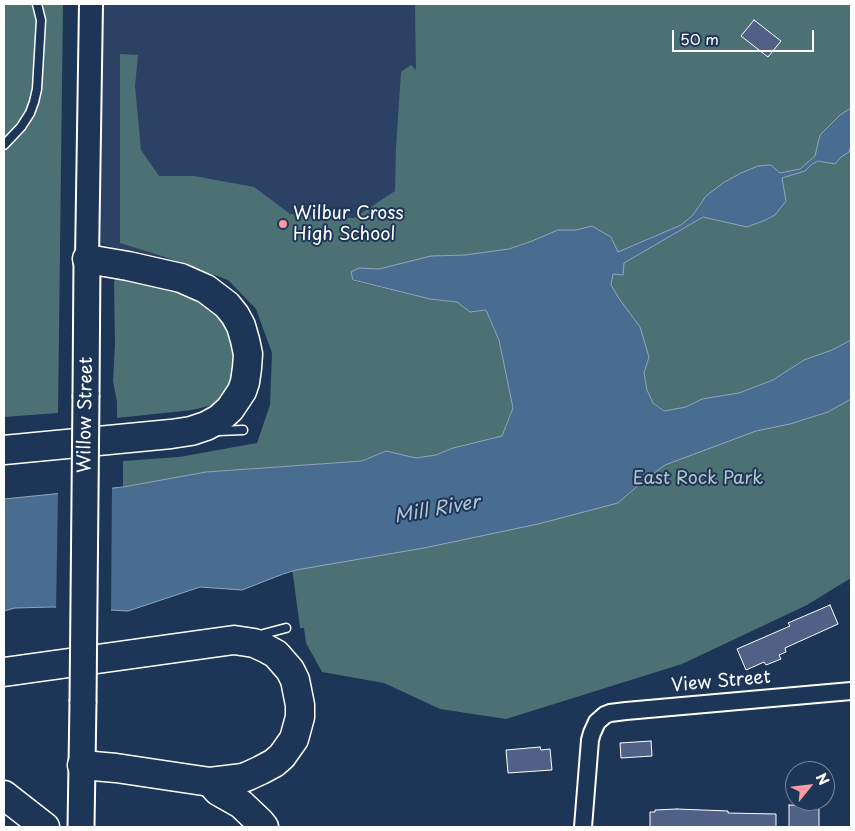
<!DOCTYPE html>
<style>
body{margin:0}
#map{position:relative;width:855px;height:831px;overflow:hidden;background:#1d3557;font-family:"Playpen Sans",sans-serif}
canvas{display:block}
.frame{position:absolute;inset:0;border:5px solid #fff;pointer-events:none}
.north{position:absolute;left:785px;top:761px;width:50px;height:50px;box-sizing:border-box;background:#1d3557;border:1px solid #77869a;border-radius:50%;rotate:61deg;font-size:14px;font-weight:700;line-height:20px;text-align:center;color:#fff}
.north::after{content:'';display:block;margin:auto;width:18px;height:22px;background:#ff9aa2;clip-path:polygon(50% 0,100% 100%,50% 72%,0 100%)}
.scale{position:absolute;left:672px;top:30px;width:142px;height:22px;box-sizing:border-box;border:2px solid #fff;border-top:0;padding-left:6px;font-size:15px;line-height:18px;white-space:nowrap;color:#fff;-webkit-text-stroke:4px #1d3557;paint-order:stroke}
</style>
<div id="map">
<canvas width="855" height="831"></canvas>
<div class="frame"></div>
<div class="north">N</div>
<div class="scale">50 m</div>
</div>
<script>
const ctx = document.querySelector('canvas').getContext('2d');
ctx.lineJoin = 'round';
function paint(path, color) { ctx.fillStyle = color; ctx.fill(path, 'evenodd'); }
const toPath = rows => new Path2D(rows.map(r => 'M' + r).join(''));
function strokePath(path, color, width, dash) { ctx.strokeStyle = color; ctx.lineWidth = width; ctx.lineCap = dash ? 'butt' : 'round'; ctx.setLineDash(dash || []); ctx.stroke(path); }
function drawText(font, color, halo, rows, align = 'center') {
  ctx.font = font + ' "Playpen Sans",sans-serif'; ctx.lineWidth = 4; ctx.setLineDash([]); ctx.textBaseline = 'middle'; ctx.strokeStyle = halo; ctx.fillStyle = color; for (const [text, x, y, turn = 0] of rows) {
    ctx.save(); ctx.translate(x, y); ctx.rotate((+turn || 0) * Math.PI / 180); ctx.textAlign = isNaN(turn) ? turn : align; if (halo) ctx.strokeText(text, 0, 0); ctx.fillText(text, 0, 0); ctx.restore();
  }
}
paint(toPath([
 [95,4,851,4,851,277,266,289,204,266,155,260,99,243]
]), '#2c4265');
paint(toPath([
 [4,4,63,4,58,413,4,417],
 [415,4,851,4,851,108,840,115,820,135,816,156,800,169,779,173,771,165,758,166,741,173,723,183,706,196,693,215,681,225,618,252,611,237,592,226,576,230,558,230,532,241,509,249,379,269,360,269,352,272,353,281,430,299,457,302,470,312,486,310,499,340,513,408,502,436,453,448,436,455,416,458,386,451,362,461,206,472,123,487,123,461,179,457,257,443,270,405,272,353,256,309,228,280,165,257,120,243,120,54,138,55,135,86,141,150,159,176,194,176,254,187,290,214,354,218,395,191,396,148,401,72,411,65,416,70],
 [851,146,851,340,832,350,804,360,773,380,739,393,702,399,686,407,665,411,653,403,647,390,644,373,649,357,620,300,611,285,613,274,624,263,703,217,747,227,763,221,775,215,786,201,781,178,805,171,812,164,818,161,835,164,841,157,849,152],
 [116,278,170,288,203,302,221,318,230,333,237,352,236,371,229,389,221,399,213,405,192,410,117,418,117,402,113,381,115,344,114,282],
 [851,362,851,578,807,605,682,664,506,719,440,709,384,683,322,672,306,643,304,628,300,628,290,552]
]), '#4c7174');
const water = toPath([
 [851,108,851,146,849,152,841,157,835,164,818,161,812,164,805,171,782,178,786,201,775,215,763,221,747,227,703,217,624,263,623,275,613,274,611,285,620,300,640,327,649,357,644,373,647,390,653,403,664,411,686,407,702,399,739,393,773,380,804,360,832,350,851,340,851,399,828,412,790,424,756,431,665,465,642,482,618,503,538,524,424,548,296,570,283,574,242,590,200,587,128,611,52,607,15,608,4,611,4,499,123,487,206,472,362,461,386,451,416,458,436,455,453,448,502,436,513,408,499,340,486,310,470,312,457,302,430,299,353,280,351,272,359,268,379,269,431,256,465,255,509,249,532,241,558,230,576,230,592,226,611,237,618,252,681,225,693,215,706,196,723,183,741,173,758,166,771,165,780,173,800,169,815,156,820,135,840,115,851,108]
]);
paint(water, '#496d90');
strokePath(water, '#92a7bc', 1);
paint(toPath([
 [112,485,111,612,56,610,58,491]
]), '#1d3557');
const building = toPath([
 [754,20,781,41,768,57,741,36,754,20],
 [830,605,838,624,785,648,786,652,779,655,781,659,766,665,764,662,746,670,737,649,790,626,788,623,830,605],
 [651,741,652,756,621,758,620,743,651,741],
 [540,747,541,750,550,749,552,770,508,773,506,750,540,747],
 [789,805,819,806,819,827,789,827,789,805],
 [677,809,728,811,728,813,776,814,776,827,650,827,650,812,655,812,655,810,677,809]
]);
paint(building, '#506087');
strokePath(building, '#fff', 1);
const lane = toPath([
 [4,145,21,127,30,113,34,102,37,89,41,20,37,4],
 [218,431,243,430],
 [256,636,286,628]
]);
const street = toPath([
 [583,827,590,740,592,733,597,722,605,715,610,713,626,711,851,691]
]);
const secondary = toPath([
 [87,259,91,4]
]);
const primary = toPath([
 [86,395,87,259],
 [81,827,83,702]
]);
const highway = toPath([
 [4,450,171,434,191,431,206,426,219,419,230,409,242,391,245,382,247,368,248,354,245,340,241,326,235,315,227,305,206,289,181,278,128,266,87,259],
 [4,672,234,640,254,643,265,648,276,654,290,670,295,680,300,705,300,717,294,739,282,756,274,763,261,770,248,776,243,778,210,782,116,768,82,765],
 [210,782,218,791,241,804,260,822,264,827],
 [4,795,45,827]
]);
strokePath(lane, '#fff', 11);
strokePath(street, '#fff', 20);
strokePath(secondary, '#fff', 26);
strokePath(primary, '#fff', 29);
strokePath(highway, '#fff', 31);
strokePath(lane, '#1d3557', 8);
strokePath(street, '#1d3557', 16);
strokePath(secondary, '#1d3557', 22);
strokePath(primary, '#1d3557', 25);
strokePath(highway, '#1d3557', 28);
const primaryBridge = toPath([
 [83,702,86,395]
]);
strokePath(primaryBridge, '#fff', 29, []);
strokePath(primaryBridge, '#1d3557', 25);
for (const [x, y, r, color] of [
 [283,224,5,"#ff9aa2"]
]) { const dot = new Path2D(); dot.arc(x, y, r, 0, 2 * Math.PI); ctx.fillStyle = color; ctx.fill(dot); strokePath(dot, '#1d3557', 2); }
drawText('18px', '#fff', '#1d3557', [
 ["Wilbur Cross",293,214],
 ["High School",293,235]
], 'left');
drawText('18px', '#fff', '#1d3557', [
 ["Willow Street",86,415,-89],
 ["View Street",721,682,-5]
]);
drawText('18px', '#b7c6c7', '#1d3557', [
 ["East Rock Park",698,479]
]);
drawText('italic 19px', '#b6c5d3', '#1d3557', [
 ["Mill River",437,510,-10]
]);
</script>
